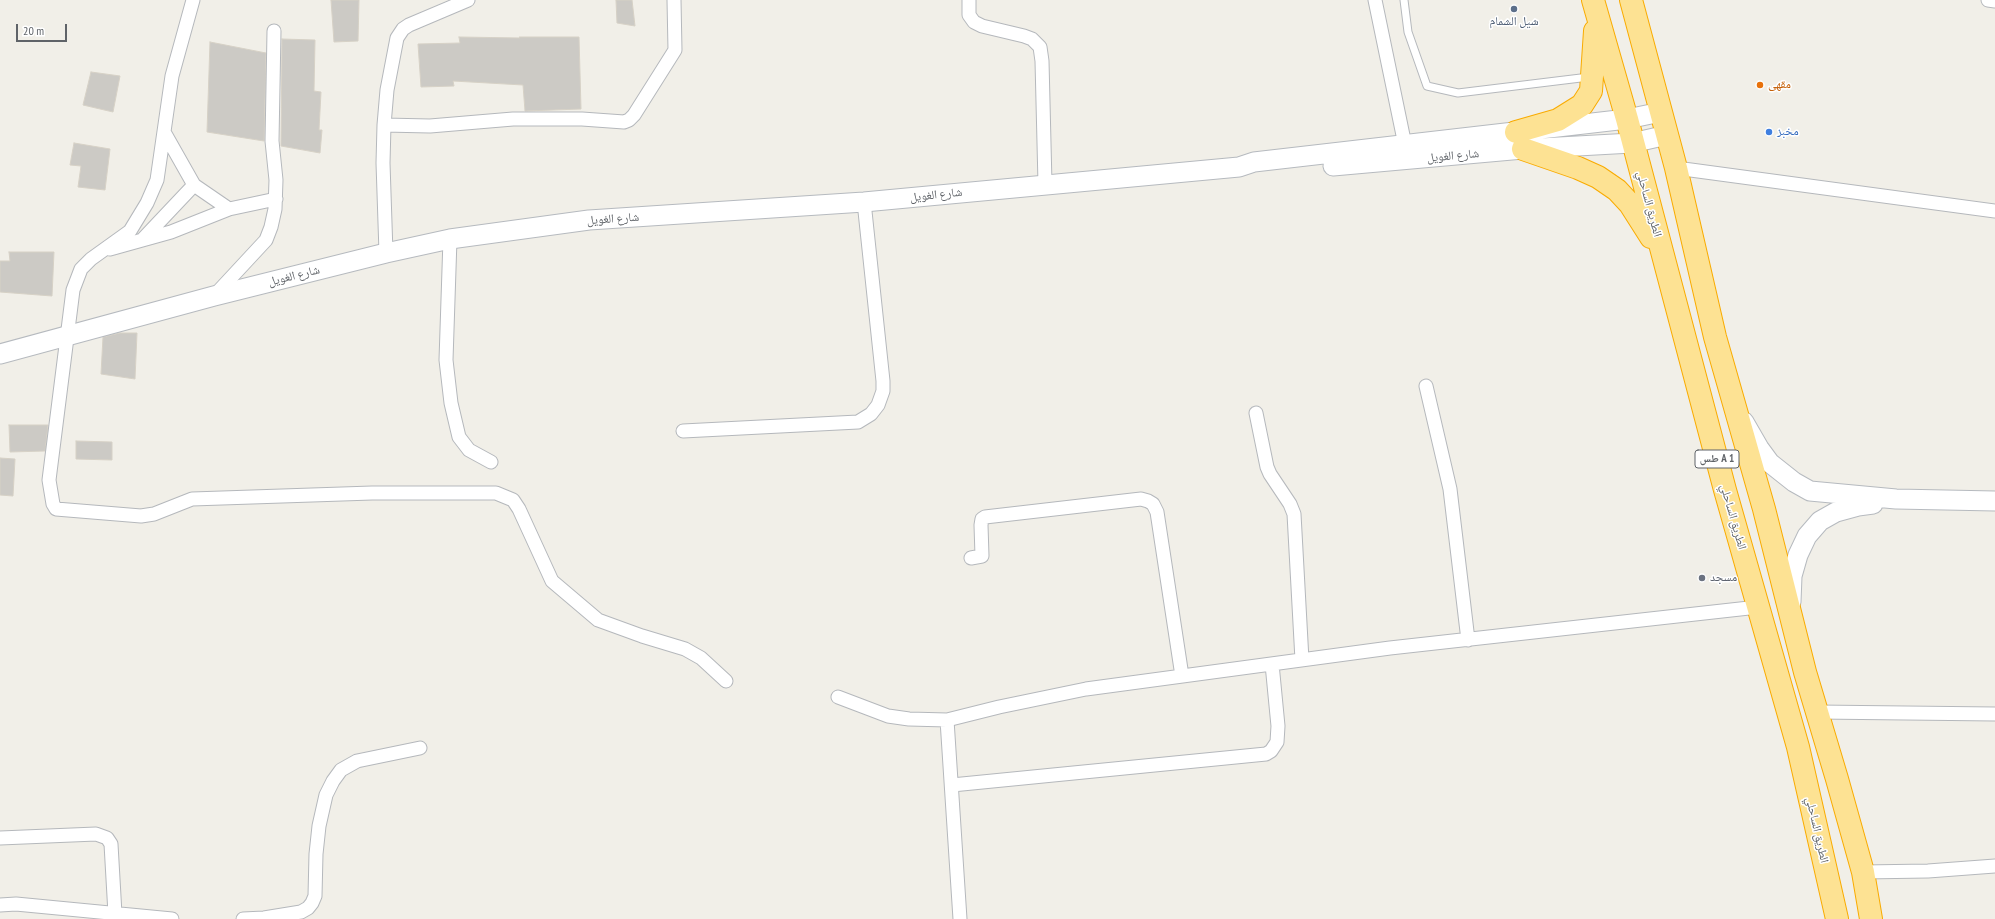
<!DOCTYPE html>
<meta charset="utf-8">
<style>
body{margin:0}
#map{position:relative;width:1995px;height:919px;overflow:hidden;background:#f1efe8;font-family:"PT Sans Narrow",sans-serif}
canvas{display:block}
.scale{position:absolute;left:16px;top:24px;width:51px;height:18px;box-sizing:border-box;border:2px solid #5f6368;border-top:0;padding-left:5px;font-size:12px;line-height:14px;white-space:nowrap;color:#5f6368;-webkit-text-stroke:3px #fff;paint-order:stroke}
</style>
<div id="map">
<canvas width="1995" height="919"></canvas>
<div class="scale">20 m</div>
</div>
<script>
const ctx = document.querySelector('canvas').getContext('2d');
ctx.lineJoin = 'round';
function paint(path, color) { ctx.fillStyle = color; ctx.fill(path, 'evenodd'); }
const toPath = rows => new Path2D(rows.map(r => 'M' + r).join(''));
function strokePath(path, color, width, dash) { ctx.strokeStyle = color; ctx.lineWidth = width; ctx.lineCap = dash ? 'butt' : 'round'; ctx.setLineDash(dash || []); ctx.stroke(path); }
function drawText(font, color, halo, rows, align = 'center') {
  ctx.font = font + ' "PT Sans Narrow","Noto Naskh Arabic",sans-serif'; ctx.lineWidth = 3; ctx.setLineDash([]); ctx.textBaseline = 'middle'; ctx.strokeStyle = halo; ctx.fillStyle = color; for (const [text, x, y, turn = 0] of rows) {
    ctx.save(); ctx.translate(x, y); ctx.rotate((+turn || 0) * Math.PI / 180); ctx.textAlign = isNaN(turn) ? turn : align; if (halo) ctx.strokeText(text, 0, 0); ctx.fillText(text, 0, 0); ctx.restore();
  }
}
const building = toPath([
 [331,0,359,0,358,41,334,42,331,0],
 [616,0,632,0,635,26,617,23,616,0],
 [459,37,520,38,519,37,579,37,581,109,525,111,523,85,453,81,454,86,421,87,418,44,460,43,459,37],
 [282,39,315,40,314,91,321,92,319,130,322,130,320,153,281,146,282,39],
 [210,42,266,53,264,141,207,132,210,42],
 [91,72,120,76,113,112,83,105,91,72],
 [74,143,110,149,105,190,78,187,81,166,70,165,74,143],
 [9,252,54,252,52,296,0,292,0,261,10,261,9,252],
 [120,333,137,333,135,379,101,374,103,337,120,333],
 [9,425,48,425,45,451,10,452,9,425],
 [76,441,112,442,112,460,76,459,76,441],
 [0,458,15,459,13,496,0,495,0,458]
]);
paint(building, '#cccac5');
strokePath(building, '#d6d1c6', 1);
const lane = toPath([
 [1404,0,1408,32,1427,86,1458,93,1589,77]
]);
const street = toPath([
 [193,0,172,76,157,180,147,203,130,231,91,259,81,269,73,290,49,480,53,504,56,509,141,516,154,514,192,499,372,493,496,493,513,500,519,509,552,581,598,620,642,636,685,649,701,658,726,681],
 [969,0,969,15,974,22,982,26,1024,36,1032,39,1040,47,1042,61,1045,184],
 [1375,0,1405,145],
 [1988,0,1995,1],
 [384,125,430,126,513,119,582,119,624,122,629,120,634,115,675,50,674,0],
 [164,132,194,185,229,209],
 [1676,168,1995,211],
 [143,239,194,185],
 [450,239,446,360,451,403,459,437,469,450,491,462],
 [110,249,171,232,229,209,276,199],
 [386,253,383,163,384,125,387,90,397,38,403,29,409,25,468,0],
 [214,296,266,240,271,227,275,209,276,180,272,141,274,31],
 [1426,386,1450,489,1468,640],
 [1256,413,1267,467,1270,474,1290,504,1294,514,1302,660],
 [683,431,858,422,871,414,878,405,883,391,883,381,864,202],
 [971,558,982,556,981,525,982,519,985,517,1141,499,1148,501,1153,504,1157,512,1182,676],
 [838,697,888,716,909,719,947,720],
 [1817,712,1995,714],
 [952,785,1266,754,1271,751,1277,742,1278,726,1272,664],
 [0,838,96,834,107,838,111,844,115,914],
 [1863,872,1928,871,1995,866],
 [0,905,16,904,172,919],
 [243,919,264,918,301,912,308,908,312,903,315,896,316,854,319,826,326,795,333,781,341,770,357,761,420,748],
 [960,919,947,720,999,707,1086,689,1390,648,1758,607]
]);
const secondary = toPath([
 [1333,166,1523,149,1632,143,1667,135],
 [0,354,214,296,386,253,450,239,589,220,864,202,1239,167,1254,162,1627,119,1661,112],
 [1744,422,1759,448,1770,463,1794,482,1810,491,1896,499,1995,501],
 [1791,602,1792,576,1798,555,1807,536,1820,521,1836,512,1858,506,1873,504]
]);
const highway = toPath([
 [1593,0,1627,119,1725,490,1798,747,1837,919],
 [1631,0,1676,168,1715,337,1764,509,1805,672,1837,779,1863,872,1871,919],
 [1516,132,1558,120,1582,105,1591,91,1595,31],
 [1523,149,1578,168,1598,177,1617,190,1630,204,1651,237]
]);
strokePath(lane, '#b5b8bc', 9);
strokePath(street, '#b5b8bc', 15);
strokePath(secondary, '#b6babf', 21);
strokePath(highway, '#f9ab00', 24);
strokePath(lane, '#fff', 7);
strokePath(street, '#fff', 13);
strokePath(secondary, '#fff', 19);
strokePath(highway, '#fde293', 22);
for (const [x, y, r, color] of [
 [1514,9,4,"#5c6f8a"],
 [1760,85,4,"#e8710a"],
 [1769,132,4,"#3f7fe0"],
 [1702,578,4,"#6b7280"]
]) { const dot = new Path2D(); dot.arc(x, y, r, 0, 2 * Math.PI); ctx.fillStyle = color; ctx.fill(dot); strokePath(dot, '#fff', 1.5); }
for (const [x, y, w] of [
 [1717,459,44]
]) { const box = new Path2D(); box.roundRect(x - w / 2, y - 9, w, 18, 3); ctx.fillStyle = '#fff'; ctx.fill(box); strokePath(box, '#5f6368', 1); }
drawText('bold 11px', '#5f6368', null, [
 ["طس A 1",1717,459]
]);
drawText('12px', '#4e5e75', '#fff', [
 ["شيل الشمام",1514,22]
]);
drawText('12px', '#c56008', '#fff', [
 ["مقهى",1768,85]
], 'left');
drawText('12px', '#366cbe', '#fff', [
 ["مخبز",1777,132]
], 'left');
drawText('12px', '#5f6368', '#fff', [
 ["شارع الغويل",1453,156,-5],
 ["شارع الغويل",936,195,-6],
 ["الطريق الساحلي",1649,204,75],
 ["شارع الغويل",613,219,-4],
 ["شارع الغويل",294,276,-14],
 ["الطريق الساحلي",1733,517,74],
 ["الطريق الساحلي",1817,830,77]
]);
drawText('12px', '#5b616d', '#fff', [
 ["مسجد",1710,578]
], 'left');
</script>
